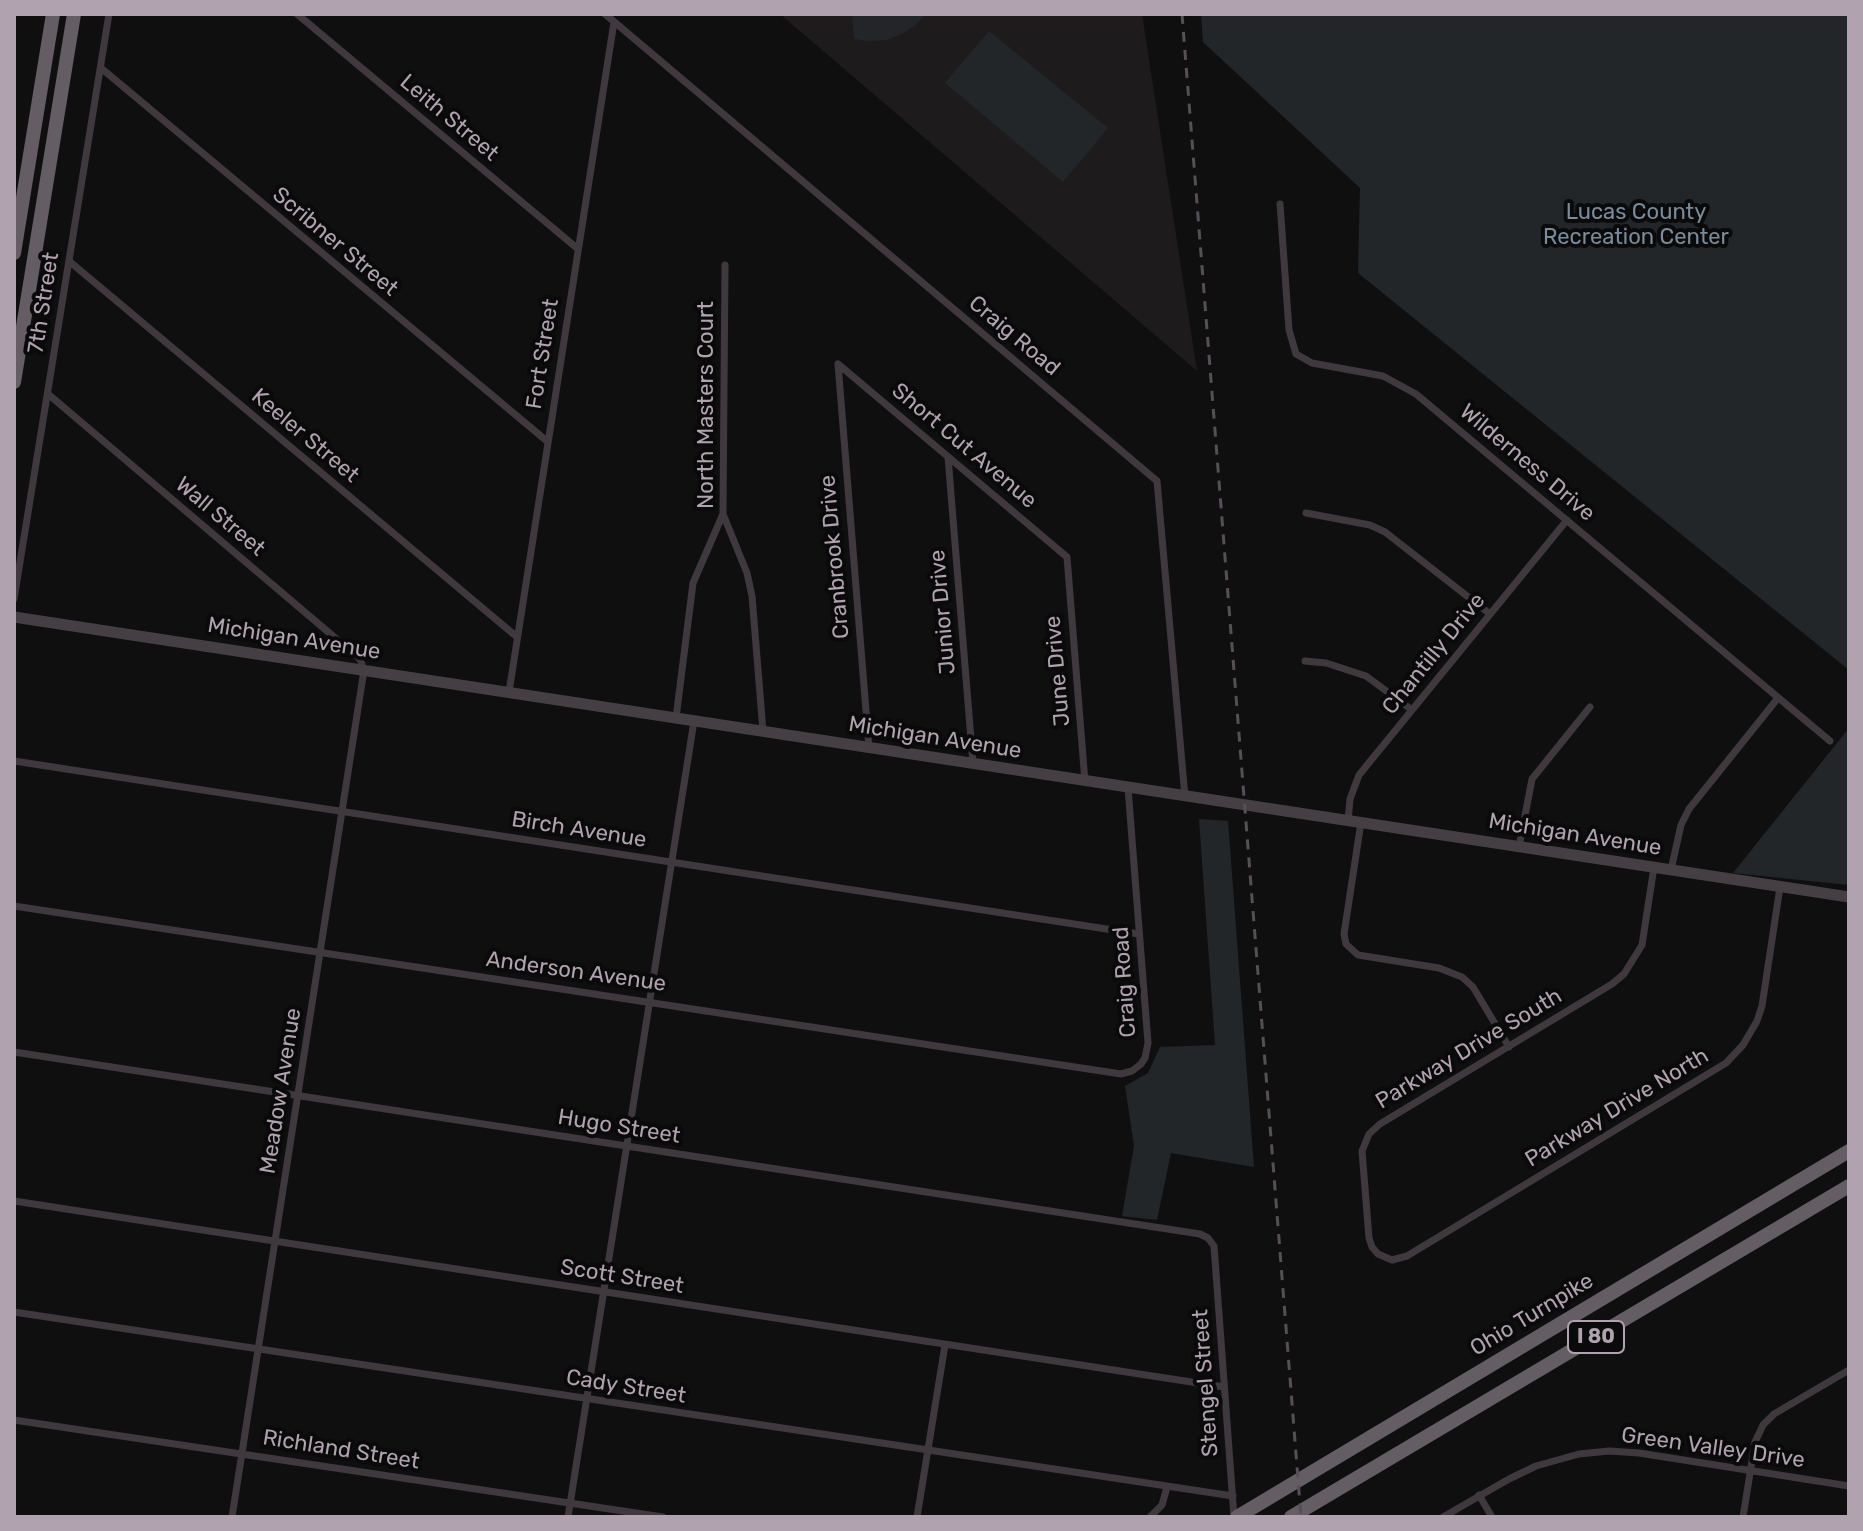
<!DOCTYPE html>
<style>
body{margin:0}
#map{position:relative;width:1863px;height:1531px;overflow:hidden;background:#100f10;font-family:Rubik,sans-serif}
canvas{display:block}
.frame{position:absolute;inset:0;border:16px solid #b0a2ae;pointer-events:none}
</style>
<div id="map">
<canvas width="1863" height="1531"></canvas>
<div class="frame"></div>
</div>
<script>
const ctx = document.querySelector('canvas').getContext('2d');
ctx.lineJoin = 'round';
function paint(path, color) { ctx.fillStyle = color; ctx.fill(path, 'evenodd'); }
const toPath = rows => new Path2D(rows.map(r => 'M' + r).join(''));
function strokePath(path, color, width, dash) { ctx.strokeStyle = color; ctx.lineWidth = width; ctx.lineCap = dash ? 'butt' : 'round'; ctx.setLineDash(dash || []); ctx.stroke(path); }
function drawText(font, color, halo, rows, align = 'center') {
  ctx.font = font + ' Rubik,sans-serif'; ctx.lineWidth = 8; ctx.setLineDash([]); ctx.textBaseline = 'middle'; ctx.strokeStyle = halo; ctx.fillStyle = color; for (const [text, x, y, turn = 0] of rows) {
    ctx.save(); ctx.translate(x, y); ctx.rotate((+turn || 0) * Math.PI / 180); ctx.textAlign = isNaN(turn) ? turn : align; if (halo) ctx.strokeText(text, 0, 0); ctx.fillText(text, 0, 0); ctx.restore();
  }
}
paint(toPath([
 [780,14,1142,14,1197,371]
]), '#1d1b1c');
paint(toPath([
 [852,14,925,14,916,25,902,34,886,40,869,41,854,39],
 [1201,14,1849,14,1849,670,1358,273,1360,188,1203,42],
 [989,31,1108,128,1063,182,945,83],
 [1849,728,1849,885,1733,873],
 [1199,819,1228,821,1254,1167,1171,1153,1157,1220,1122,1216,1134,1146,1125,1086,1148,1073,1160,1047,1215,1045]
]), '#222629');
strokePath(toPath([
 [297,14,578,249],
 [605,14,1157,481,1185,797],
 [101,68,548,442],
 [1280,204,1289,330,1296,354,1312,363,1383,376,1416,394,1830,741],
 [69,261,517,637],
 [725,265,723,514,747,573,752,596,763,731],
 [838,364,1067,557,1085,782],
 [838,364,869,748],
 [48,394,360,659,364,670,232,1517],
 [948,457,973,764],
 [1306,513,1370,525,1385,532,1490,614],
 [14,599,109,14],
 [1305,661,1326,663,1366,676,1412,710],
 [509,692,614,22],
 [676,718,693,583,723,514],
 [14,761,1139,934],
 [1348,821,1350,799,1359,775,1567,520],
 [1361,822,1344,934,1346,944,1358,955,1439,968,1462,977,1473,987,1509,1047],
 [1519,847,1532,779,1590,707],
 [1654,867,1642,945,1624,974,1612,984,1380,1124,1369,1134,1362,1151,1369,1238,1372,1247,1378,1254,1392,1260,1407,1256,1726,1063,1743,1045,1757,1021,1762,1006,1780,887],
 [1671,870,1681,825,1689,809,1778,698],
 [14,906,1121,1074,1132,1071,1141,1064,1145,1058,1148,1043,1128,788],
 [14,1052,1200,1234,1208,1238,1214,1246,1234,1517],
 [14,1201,1224,1387],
 [14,1312,1233,1496],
 [14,1420,663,1517],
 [1479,1495,1492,1517],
 [568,1517,694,721],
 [917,1517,945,1345],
 [1150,1517,1162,1505,1167,1487],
 [1443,1517,1509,1479,1536,1466,1579,1454,1609,1451,1639,1453,1849,1486],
 [1743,1517,1755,1442,1763,1425,1774,1414,1849,1370]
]), '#3f393e', 7);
strokePath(toPath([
 [14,617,1849,897]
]), '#453f44', 11);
strokePath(toPath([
 [14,253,53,14],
 [14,382,74,14],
 [1237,1517,1849,1151],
 [1291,1517,1849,1186]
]), '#655d64', 14);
strokePath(toPath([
 [1182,14,1301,1517]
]), '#564f55', 3, [10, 8]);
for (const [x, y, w] of [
 [1596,1337,56]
]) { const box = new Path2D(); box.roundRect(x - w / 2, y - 16, w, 32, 6); ctx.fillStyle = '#0b0a0b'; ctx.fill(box); strokePath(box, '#b0a2ae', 2); }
drawText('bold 20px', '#b0a2ae', null, [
 ["I 80",1596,1337]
]);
drawText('22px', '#b0a2ae', '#0b0a0b', [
 ["Leith Street",449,118,40],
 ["Scribner Street",335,242,40],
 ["7th Street",44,303,-81],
 ["Craig Road",1014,336,40],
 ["Fort Street",543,354,-81],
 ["North Masters Court",707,405,-90],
 ["Keeler Street",305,436,40],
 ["Short Cut Avenue",964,446,40],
 ["Wilderness Drive",1527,463,40],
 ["Wall Street",220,517,40],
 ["Cranbrook Drive",835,557,-95],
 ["Junior Drive",943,612,-95],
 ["Michigan Avenue",294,639,9],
 ["Chantilly Drive",1434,654,-51],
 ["June Drive",1058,671,-95],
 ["Michigan Avenue",935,738,9],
 ["Birch Avenue",579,830,9],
 ["Michigan Avenue",1575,835,9],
 ["Anderson Avenue",576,972,8],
 ["Craig Road",1125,982,-94],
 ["Parkway Drive South",1469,1049,-31],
 ["Meadow Avenue",281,1091,-81],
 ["Parkway Drive North",1617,1108,-31],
 ["Hugo Street",619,1127,9],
 ["Scott Street",622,1277,9],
 ["Ohio Turnpike",1532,1315,-31],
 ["Stengel Street",1206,1383,-94],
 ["Cady Street",626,1387,9],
 ["Green Valley Drive",1713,1448,8],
 ["Richland Street",341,1450,9]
]);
drawText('22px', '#7a8b99', '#0b0a0b', [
 ["Lucas County",1636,213],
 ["Recreation Center",1636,238]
]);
</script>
